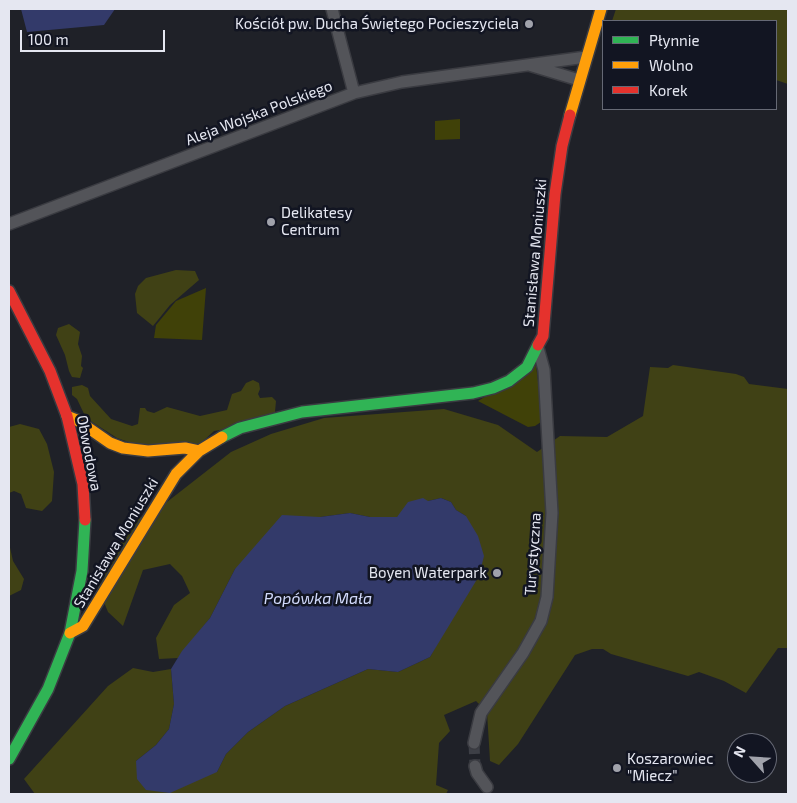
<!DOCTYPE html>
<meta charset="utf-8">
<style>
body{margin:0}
#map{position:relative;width:797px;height:803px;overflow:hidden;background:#1f2128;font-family:"Exo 2",sans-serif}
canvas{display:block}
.frame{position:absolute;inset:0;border:10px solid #e5e7f1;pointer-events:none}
.legend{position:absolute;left:602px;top:20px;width:175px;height:90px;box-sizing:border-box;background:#121522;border:1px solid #666975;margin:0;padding:6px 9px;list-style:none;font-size:15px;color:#e5e7f1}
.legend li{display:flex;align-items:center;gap:10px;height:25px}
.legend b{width:25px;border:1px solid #666975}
.north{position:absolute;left:727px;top:733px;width:50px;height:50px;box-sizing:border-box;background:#121522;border:1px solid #666975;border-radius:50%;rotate:296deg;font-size:14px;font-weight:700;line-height:20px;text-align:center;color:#e5e7f1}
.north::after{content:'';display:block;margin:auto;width:18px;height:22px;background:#a0a2ab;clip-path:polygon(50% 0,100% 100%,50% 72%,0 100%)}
.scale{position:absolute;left:20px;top:30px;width:145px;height:22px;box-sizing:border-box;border:2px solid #e5e7f1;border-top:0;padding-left:6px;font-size:15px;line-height:18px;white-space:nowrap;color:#e5e7f1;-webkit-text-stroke:4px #121522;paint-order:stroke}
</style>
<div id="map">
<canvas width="797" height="803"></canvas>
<div class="frame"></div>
<ul class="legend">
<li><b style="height:6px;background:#30b455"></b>Płynnie</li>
<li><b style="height:6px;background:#ff9f0a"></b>Wolno</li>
<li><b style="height:6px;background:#e5322d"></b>Korek</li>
</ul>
<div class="north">N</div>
<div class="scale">100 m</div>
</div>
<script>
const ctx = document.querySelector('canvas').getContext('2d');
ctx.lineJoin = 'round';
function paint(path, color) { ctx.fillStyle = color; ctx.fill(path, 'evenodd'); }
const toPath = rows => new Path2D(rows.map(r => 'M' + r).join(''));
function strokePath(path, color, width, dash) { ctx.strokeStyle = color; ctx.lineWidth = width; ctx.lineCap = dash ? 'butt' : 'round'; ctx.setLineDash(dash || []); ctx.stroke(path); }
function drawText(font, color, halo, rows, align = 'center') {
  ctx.font = font + ' "Exo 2",sans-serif'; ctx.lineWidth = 5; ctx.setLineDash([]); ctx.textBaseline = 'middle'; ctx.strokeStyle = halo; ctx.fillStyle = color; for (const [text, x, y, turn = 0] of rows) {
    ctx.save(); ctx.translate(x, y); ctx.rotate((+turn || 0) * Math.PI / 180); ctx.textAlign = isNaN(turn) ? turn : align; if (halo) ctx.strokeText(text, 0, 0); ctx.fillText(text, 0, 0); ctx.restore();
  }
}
paint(toPath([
 [460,119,460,139,435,140,435,121],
 [206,288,202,340,154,338,156,325,176,301],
 [536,365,542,415,541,422,535,426,528,427,478,401]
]), '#404108');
paint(toPath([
 [616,9,788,9,788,84,776,80,776,21,612,21],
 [176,270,195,271,199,280,170,305,153,326,137,313,135,294,138,286,146,278],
 [69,324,80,332,78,344,82,356,81,366,83,368,80,378,72,377,69,371,65,355,56,335,58,328],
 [673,365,736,374,744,377,749,384,788,389,788,648,778,648,746,693,724,681,699,672,688,676,611,654,603,649,592,649,575,655,518,744,499,765,490,761,487,712,476,701,444,715,450,731,439,743,436,785,448,790,446,794,35,794,24,779,108,686,133,668,153,672,171,669,174,704,169,729,156,745,136,761,217,772,226,754,248,732,285,706,368,669,398,672,430,657,452,617,466,516,456,510,451,502,441,498,428,501,397,517,370,517,350,513,320,517,235,569,210,618,178,658,159,659,156,638,174,605,190,593,182,576,170,564,143,570,123,626,108,612,95,580,135,520,158,509,231,452,271,434,324,418,444,409,498,425,537,452,560,436,607,437,643,416,650,367,668,368],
 [253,380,259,383,260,389,258,394,260,398,272,397,276,401,275,412,233,428,214,431,200,444,137,445,117,438,86,418,77,399,72,395,72,387,82,385,88,388,90,396,111,419,132,426,138,424,140,408,145,408,147,411,154,413,167,407,200,416,227,410,232,394,241,391,246,383],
 [20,424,39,429,47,444,54,472,52,501,42,511,26,508,21,494,14,491,9,493,9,427],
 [9,543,13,561,24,579,21,590,9,596]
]), '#404115');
paint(toPath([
 [21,9,115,9,104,25,27,32],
 [423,498,428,501,441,498,451,502,456,510,466,516,478,536,484,556,479,576,430,657,398,672,368,669,285,706,248,732,226,754,217,772,170,793,146,790,137,779,136,761,156,745,169,729,174,704,171,669,182,651,210,618,235,569,282,515,320,517,350,513,370,517,397,517,408,502]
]), '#333a6a');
strokePath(toPath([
 [474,743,475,766]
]), '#3d3f46', 11, [11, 5.5]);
const street = toPath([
 [332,9,354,93],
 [529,65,579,80],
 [9,224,354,93,402,82,586,57],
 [474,743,481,713,523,653,541,621,547,597,552,513,544,370,538,348],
 [475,766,477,773,487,787]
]);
const fast = toPath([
 [222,437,240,428,302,412,473,393,493,388,509,381,527,367,538,345],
 [9,759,48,689,70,633,82,571,85,520]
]);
const slow = toPath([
 [570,115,601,9],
 [67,416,77,420,110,443,123,448,148,451,185,448,199,451],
 [70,633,83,626,176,474,199,451,222,437]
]);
const jam = toPath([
 [9,291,50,371,67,416,83,484,85,520],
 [538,345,543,336,555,194,562,146,570,115]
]);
strokePath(street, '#3a3b41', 14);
strokePath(fast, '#3a3b41', 14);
strokePath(slow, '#3a3b41', 14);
strokePath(jam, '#3a3b41', 14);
strokePath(street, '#535459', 11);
strokePath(fast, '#30b455', 11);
strokePath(slow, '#ff9f0a', 11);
strokePath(jam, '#e5322d', 11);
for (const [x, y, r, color] of [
 [529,24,5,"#a0a2ab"],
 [271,222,5,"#a0a2ab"],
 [497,573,5,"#a0a2ab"],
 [617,768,5,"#a0a2ab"]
]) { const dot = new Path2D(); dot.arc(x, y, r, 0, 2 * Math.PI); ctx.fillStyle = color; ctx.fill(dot); strokePath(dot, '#121522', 2); }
drawText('15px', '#e5e7f1', '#121522', [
 ["Kościół pw. Ducha Świętego Pocieszyciela",519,24],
 ["Delikatesy",281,213,"left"],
 ["Centrum",281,230,"left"],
 ["Boyen Waterpark",487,573],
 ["Koszarowiec",627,759,"left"],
 ["\"Miecz\"",627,776,"left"]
], 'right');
drawText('15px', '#e5e7f1', '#121522', [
 ["Aleja Wojska Polskiego",259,113,-21],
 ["Stanisława Moniuszki",535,253,-85],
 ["Obwodowa",89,453,79],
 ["Stanisława Moniuszki",116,543,-59],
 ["Turystyczna",533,554,-86]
]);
drawText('italic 16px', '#d2dafc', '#121522', [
 ["Popówka Mała",318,599]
]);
</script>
